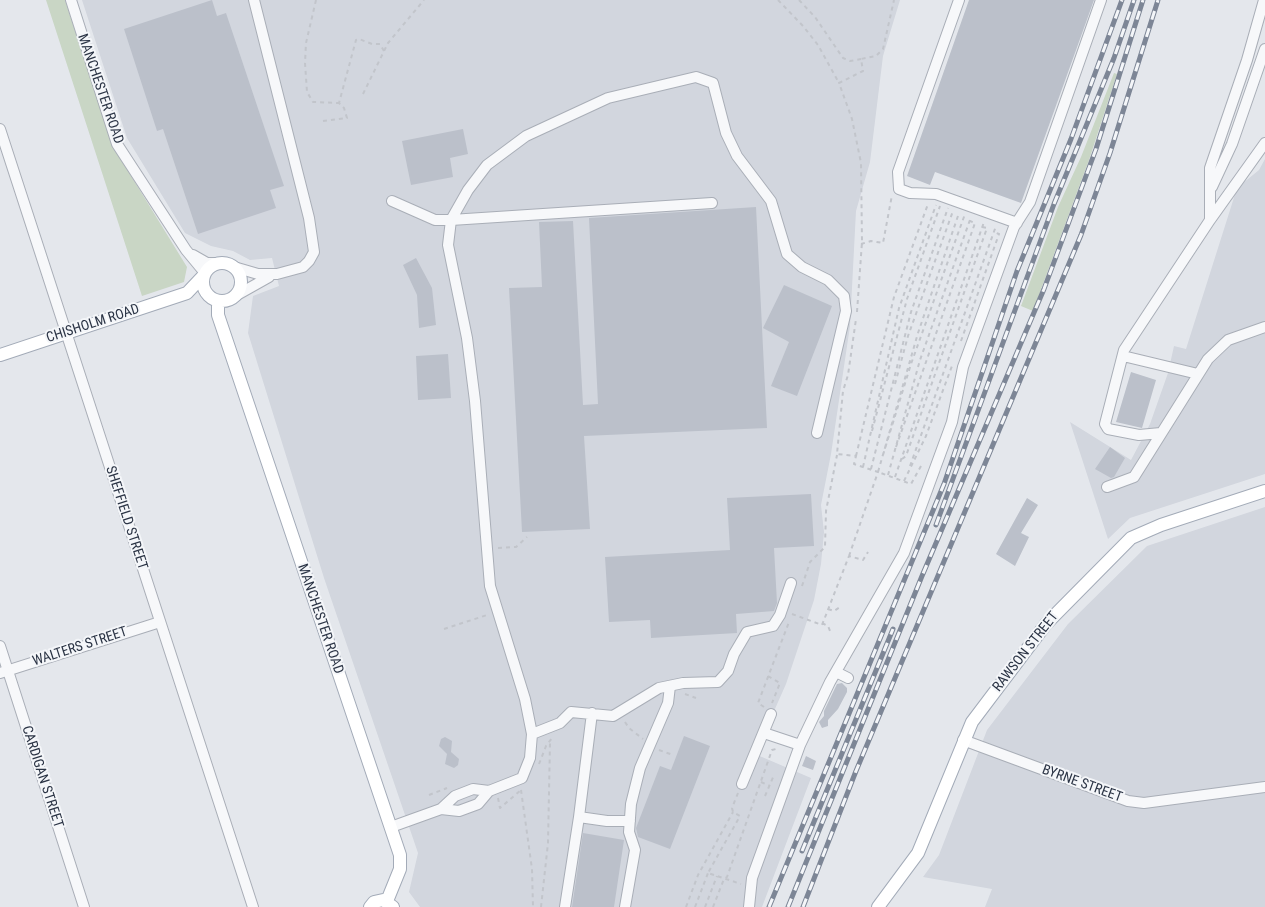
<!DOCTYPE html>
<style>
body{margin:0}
canvas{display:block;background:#e4e7ec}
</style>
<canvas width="1265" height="907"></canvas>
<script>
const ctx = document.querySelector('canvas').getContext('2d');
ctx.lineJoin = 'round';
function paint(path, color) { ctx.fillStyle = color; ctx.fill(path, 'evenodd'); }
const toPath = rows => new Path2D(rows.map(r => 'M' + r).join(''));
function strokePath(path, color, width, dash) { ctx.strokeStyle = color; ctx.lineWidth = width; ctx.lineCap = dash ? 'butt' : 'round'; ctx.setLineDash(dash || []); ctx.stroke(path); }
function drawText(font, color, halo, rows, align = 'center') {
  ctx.font = font + ' "Roboto Condensed",sans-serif'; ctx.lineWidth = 4; ctx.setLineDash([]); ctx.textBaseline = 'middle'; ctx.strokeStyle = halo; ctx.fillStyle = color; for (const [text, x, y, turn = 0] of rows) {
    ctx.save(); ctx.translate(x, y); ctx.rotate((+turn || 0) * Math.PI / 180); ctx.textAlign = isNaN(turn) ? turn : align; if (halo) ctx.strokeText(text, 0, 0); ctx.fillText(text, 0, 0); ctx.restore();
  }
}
paint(toPath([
 [82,0,900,0,883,56,870,162,856,211,850,326,831,454,821,505,824,532,821,564,814,600,786,684,755,754,811,778,762,907,420,907,409,892,418,853,324,578,248,333,253,296,279,286,272,258,250,260,233,251,211,246,185,233,127,138],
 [1265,159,1265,474,1130,518,1108,539,1070,422,1131,460,1150,424,1168,373,1174,346,1186,349,1237,188,1259,170],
 [1265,507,1265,907,985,907,992,889,923,877,939,855,987,730,1068,624,1147,546]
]), '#d2d6de');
paint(toPath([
 [46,0,65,0,112,145,187,267,184,282,142,296],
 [1114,73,1117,74,1089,160,1033,311,1021,306,1058,207,1081,157]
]), '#c9d6c5');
paint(toPath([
 [212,0,217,16,226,13,284,186,270,190,276,208,198,234,163,129,157,131,124,29],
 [969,0,1094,0,1021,203,935,172,930,185,907,176],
 [463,129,468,154,450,158,453,177,411,185,402,141],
 [756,207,767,428,584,436,590,529,522,532,509,288,542,287,539,222,573,221,583,405,598,404,589,218],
 [416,258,432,288,436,325,419,328,417,295,403,265],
 [784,285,832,306,797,396,771,386,789,342,763,328],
 [448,354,451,398,418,400,416,356],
 [1131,372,1156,380,1142,428,1116,422],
 [1110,447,1125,458,1114,477,1111,478,1095,469],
 [811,494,814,546,774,548,777,603,774,611,736,614,737,633,651,638,650,620,609,622,605,557,730,550,727,498],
 [1027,498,1038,505,1021,533,1029,537,1015,566,996,554],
 [842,683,847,688,847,692,838,709,828,720,828,726,822,728,819,722,824,716,824,711,837,684],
 [684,736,710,746,670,849,638,837,636,828,660,766,671,770],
 [445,737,452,741,451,752,459,759,458,765,454,768,445,764,447,754,439,746,441,739],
 [806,756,816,761,813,770,802,766],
 [583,833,624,840,614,907,572,907]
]), '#bbc0ca');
const minor = toPath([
 [71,0,117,144,186,250,205,273],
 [959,0,898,172,899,189,910,193,936,194,1017,223],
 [0,129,253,907],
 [1212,187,1232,144,1265,49],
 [392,201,435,220,451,220,712,203],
 [1210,219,1210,168,1247,60,1264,0],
 [193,255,207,263,217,263],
 [234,267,258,274,277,274,303,267,309,261,314,252,309,218,254,0],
 [237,295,269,277],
 [1123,356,1198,374],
 [1161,433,1139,435,1108,429,1105,424,1124,350,1210,220,1265,143],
 [1107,487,1134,477,1208,359,1228,340,1265,327],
 [0,646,84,907],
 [836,672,848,678],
 [0,673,160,622],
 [764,733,800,745],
 [532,734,560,723,571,712,613,716,659,688,683,683,718,682,728,671,734,654,747,632,773,626,780,615,791,583],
 [963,740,1128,801,1144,803,1265,787],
 [742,784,771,714],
 [441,809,459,811,478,804,489,791],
 [579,817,592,713],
 [391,827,441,809,455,796,473,789,489,791,522,778,530,758,532,734,525,699,490,586,475,401,467,338,448,245,451,220,468,190,487,165,526,136,608,98,696,77,713,83,726,133,737,156,771,201,787,254,802,267,828,280,844,296,846,311,817,433],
 [565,907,579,817,607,821,630,821],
 [625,907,635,850,629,832,631,804,640,768,668,703,670,686],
 [749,907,752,878,800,745,830,682,904,553,952,422,963,367,1014,227,1030,202,1101,0]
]);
const major = toPath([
 '203 282a19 19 0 1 1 38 0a19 19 0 1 1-38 0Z',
 [218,301,218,315,400,855,400,869,387,901],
 [0,355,187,293,204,275],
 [370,907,374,902,383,900,393,907],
 [878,907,918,853,972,722,1046,624,1131,538,1161,525,1265,491]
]);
strokePath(minor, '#a9aeb7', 12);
strokePath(major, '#a3abb8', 14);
strokePath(toPath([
 [316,0,306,43,305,63,307,92,313,102,339,103],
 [778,0,803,26,818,45,839,83],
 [799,0,815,17,843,58,850,61,861,59],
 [363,94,388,43,424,0],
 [323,121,347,118,344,108,339,103,356,40,359,39,372,44,380,44,384,51],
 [861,244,871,241,883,243,892,195],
 [857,312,862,242,861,163,852,119,839,83,863,71,861,59,876,56,883,49,894,0],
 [961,341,999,234,994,232],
 [895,384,908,336,953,211],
 [872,431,907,299,940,206],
 [896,447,975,223,970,221],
 [883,455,911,364,965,214],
 [856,456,894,297,928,204],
 [902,459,906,456,987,228,982,227],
 [910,466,996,226],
 [921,466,911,484,878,472,918,333,959,213],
 [863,467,899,308,936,205],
 [871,469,911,312,948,208],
 [888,475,920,360,971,217],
 [895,477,984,222],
 [904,481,926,436,952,366],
 [498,548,516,547,527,537],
 [849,556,878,472,854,464,856,456,837,454,843,391,848,375,856,319],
 [802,586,810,562,825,547,826,511,837,455],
 [828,609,834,611,840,607],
 [792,614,822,625,849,556,863,560,868,552],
 [822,623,828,626,830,631],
 [444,629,487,615],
 [768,676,780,683,772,703],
 [685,694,696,698],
 [764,707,758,703,789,622],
 [625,722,629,728,643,739],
 [659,750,673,755],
 [539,764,546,746,552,738],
 [761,782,770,786],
 [521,790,532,869,533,907],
 [738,793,732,808,733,812,740,816,708,873,741,884],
 [429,795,447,788],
 [765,796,774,775],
 [498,798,500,808,521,790],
 [541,907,548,843,550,742],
 [686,907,698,875,733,812],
 [695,907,708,873],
 [705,907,717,876],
 [713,907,724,879,727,877,772,750,776,749]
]), '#c2c5cb', 2, [4, 4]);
strokePath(minor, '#f7f8fa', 10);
strokePath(major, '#fff', 12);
const rail = toPath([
 [936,525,1054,204,1114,58,1134,0],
 [802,851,893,629],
 [769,907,944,484,1017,271,1071,139,1122,0],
 [788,907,922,576,1044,289,1096,149,1143,0],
 [803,907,856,771,1081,235,1110,153,1158,0]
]);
strokePath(rail, '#7d8696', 5);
strokePath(rail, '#f4f6f9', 3, [9]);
drawText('14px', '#2b3445', '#f4f6f9', [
 ["MANCHESTER ROAD",100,89,71],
 ["CHISHOLM ROAD",93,324,-18],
 ["SHEFFIELD STREET",126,518,72],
 ["MANCHESTER ROAD",320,619,71],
 ["WALTERS STREET",80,647,-18],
 ["RAWSON STREET",1026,652,-52],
 ["CARDIGAN STREET",42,777,72],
 ["BYRNE STREET",1082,784,20]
]);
</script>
